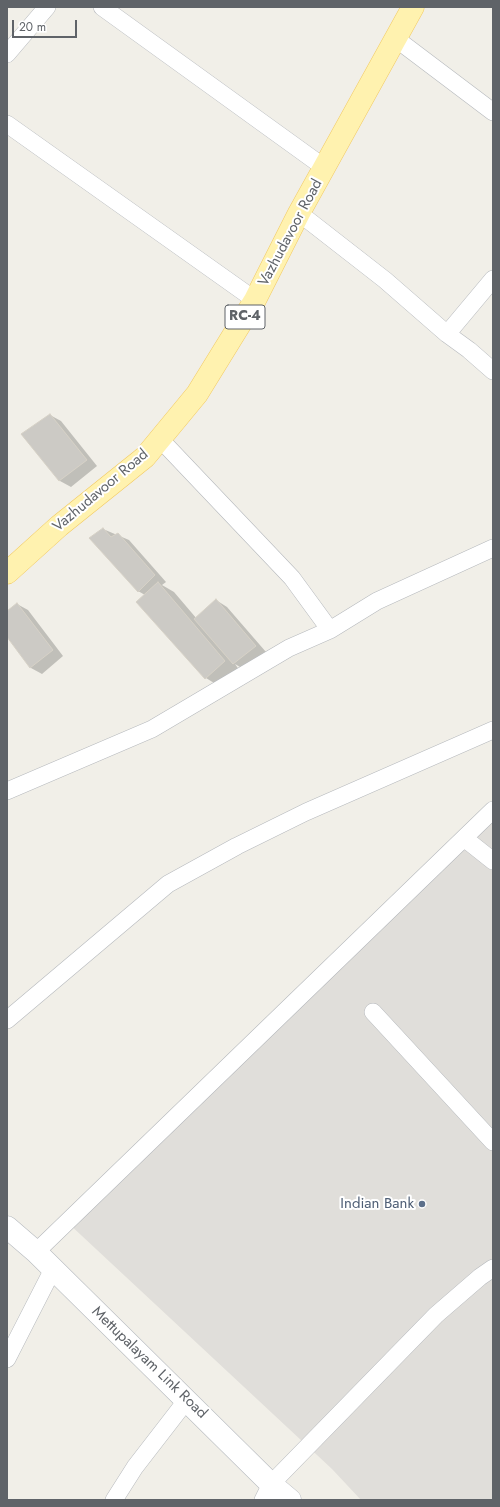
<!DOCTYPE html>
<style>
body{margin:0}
#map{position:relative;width:500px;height:1507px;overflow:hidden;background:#f1efe8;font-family:Jost,sans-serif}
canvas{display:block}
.frame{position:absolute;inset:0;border:8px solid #5f6368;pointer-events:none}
.scale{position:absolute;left:12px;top:20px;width:65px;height:18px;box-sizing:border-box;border:2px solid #5f6368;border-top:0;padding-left:5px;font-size:12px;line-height:14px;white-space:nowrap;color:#5f6368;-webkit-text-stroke:3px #fff;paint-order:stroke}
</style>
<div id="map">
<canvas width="500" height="1507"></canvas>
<div class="frame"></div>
<div class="scale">20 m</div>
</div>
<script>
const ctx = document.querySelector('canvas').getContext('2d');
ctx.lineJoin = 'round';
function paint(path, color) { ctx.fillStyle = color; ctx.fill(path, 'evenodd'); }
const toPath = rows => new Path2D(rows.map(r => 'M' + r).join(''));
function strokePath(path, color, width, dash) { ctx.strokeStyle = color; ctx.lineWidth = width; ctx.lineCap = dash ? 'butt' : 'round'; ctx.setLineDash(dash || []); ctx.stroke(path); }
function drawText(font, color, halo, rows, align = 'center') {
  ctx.font = font + ' Jost,sans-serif'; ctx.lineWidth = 4; ctx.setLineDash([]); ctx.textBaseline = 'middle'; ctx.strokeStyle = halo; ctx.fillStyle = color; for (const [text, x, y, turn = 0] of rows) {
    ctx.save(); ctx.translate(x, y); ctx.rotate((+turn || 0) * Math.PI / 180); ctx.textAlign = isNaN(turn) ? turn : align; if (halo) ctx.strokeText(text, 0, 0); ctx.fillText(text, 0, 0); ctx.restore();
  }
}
paint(toPath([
 [493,805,493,1500,361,1500,332,1469,67,1222]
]), '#e0deda');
paint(toPath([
 [50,415,61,421,97,466,71,487,60,481,22,435],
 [103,529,129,540,166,582,162,585,174,592,197,619,216,600,227,607,266,652,245,670,235,664,240,671,222,688,206,678,138,602,145,595,138,591],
 [17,604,28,610,63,656,42,674,31,668,7,635,7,613]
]), '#0003');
const building = toPath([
 [50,414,87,460,59,481,21,434,50,414],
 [103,528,111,537,118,533,155,575,138,592,89,538,103,528],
 [158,582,225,661,205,679,136,602,158,582],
 [216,599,256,646,233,664,194,619,216,599],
 [17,603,53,650,30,668,7,637,7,611,17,603]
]);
paint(building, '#cccac5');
strokePath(building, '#d6d1c6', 1);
const street = toPath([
 [102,7,325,168],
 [395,38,493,112],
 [7,54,47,7],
 [7,124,255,300],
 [299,213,385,280,447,334,469,350,493,371],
 [447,334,493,279],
 [160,439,292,578,330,630],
 [7,791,152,729,289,648,330,630,377,601,493,548],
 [464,838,493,861],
 [373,1012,493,1142],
 [7,1020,168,884,237,846,306,812,493,730],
 [36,1252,493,810],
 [7,1359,53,1269],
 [114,1500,135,1467,186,1401],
 [263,1500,271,1484,436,1315,480,1277,493,1268]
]);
const secondary = toPath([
 [7,1227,36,1252,271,1484,290,1500]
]);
const primary = toPath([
 [7,573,59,526,145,457,197,394,255,300,299,213,413,7]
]);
strokePath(street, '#b5b8bc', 18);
strokePath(secondary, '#b6babf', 23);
strokePath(primary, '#f2c960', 23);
strokePath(street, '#fff', 17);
strokePath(secondary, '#fff', 22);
strokePath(primary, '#fff2af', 22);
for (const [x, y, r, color] of [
 [422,1204,4,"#5c6f8a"]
]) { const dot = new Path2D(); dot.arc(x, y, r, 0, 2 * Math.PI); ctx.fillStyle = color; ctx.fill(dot); strokePath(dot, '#fff', 1.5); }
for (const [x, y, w] of [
 [245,317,40]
]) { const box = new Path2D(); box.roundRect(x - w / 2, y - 12, w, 24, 3); ctx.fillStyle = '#fff'; ctx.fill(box); strokePath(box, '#5f6368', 1); }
drawText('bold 14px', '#5f6368', null, [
 ["RC-4",245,317]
]);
drawText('15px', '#5f6368', '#fff', [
 ["Vazhudavoor Road",291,233,-62],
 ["Vazhudavoor Road",101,491,-40],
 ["Mettupalayam Link Road",149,1363,44]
]);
drawText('15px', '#4e5e75', '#fff', [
 ["Indian Bank",414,1204]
], 'right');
</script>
